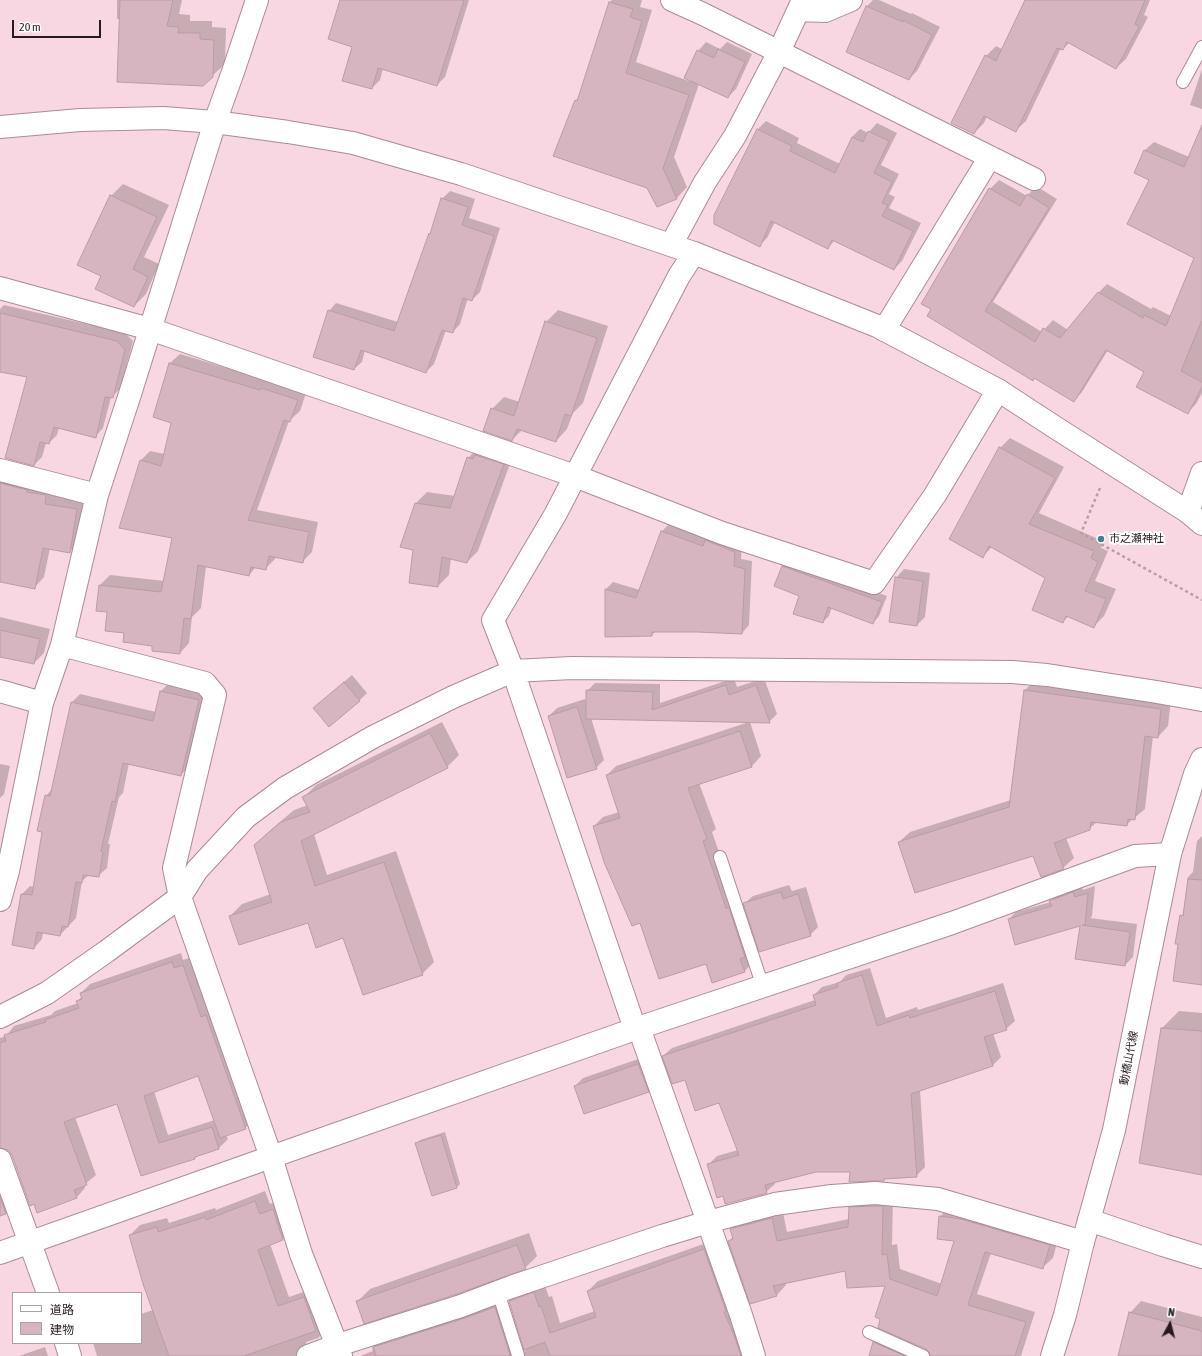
<!DOCTYPE html>
<meta charset="utf-8">
<style>
body{margin:0}
#map{position:relative;width:1202px;height:1356px;overflow:hidden;background:#f9d7e2;font-family:"Asap Condensed","Noto Sans JP",sans-serif}
canvas{display:block}
.legend{position:absolute;left:12px;top:1292px;width:130px;height:52px;box-sizing:border-box;background:#fff;border:1px solid #a8a3a5;margin:0;padding:5px 7px;list-style:none;font-size:12px;color:#261a1e}
.legend li{display:flex;align-items:center;gap:8px;height:20px}
.legend b{width:20px;border:1px solid #a8a3a5}
.north{position:absolute;left:1150px;top:1304px;width:40px;height:40px;-webkit-text-stroke:3px #fff;paint-order:stroke;rotate:7deg;font-size:11px;font-weight:700;line-height:16px;text-align:center;color:#261a1e}
.north::after{content:'';display:block;margin:auto;width:14px;height:18px;background:#261a1e;clip-path:polygon(50% 0,100% 100%,50% 72%,0 100%)}
.scale{position:absolute;left:12px;top:20px;width:89px;height:18px;box-sizing:border-box;border:2px solid #261a1e;border-top:0;padding-left:5px;font-size:12px;line-height:14px;white-space:nowrap;color:#261a1e;-webkit-text-stroke:3px #fff;paint-order:stroke}
</style>
<div id="map">
<canvas width="1202" height="1356"></canvas>
<ul class="legend">
<li><b style="height:5px;background:#fff"></b>道路</li>
<li><b style="height:11px;background:#d6b5c0"></b>建物</li>
</ul>
<div class="north">N</div>
<div class="scale">20 m</div>
</div>
<script>
const ctx = document.querySelector('canvas').getContext('2d');
ctx.lineJoin = 'round';
function paint(path, color) { ctx.fillStyle = color; ctx.fill(path, 'evenodd'); }
const toPath = rows => new Path2D(rows.map(r => 'M' + r).join(''));
function strokePath(path, color, width, dash) { ctx.strokeStyle = color; ctx.lineWidth = width; ctx.lineCap = dash ? 'butt' : 'round'; ctx.setLineDash(dash || []); ctx.stroke(path); }
function drawText(font, color, halo, rows, align = 'center') {
  ctx.font = font + ' "Asap Condensed","Noto Sans JP",sans-serif'; ctx.lineWidth = 4; ctx.setLineDash([]); ctx.textBaseline = 'middle'; ctx.strokeStyle = halo; ctx.fillStyle = color; for (const [text, x, y, turn = 0] of rows) {
    ctx.save(); ctx.translate(x, y); ctx.rotate((+turn || 0) * Math.PI / 180); ctx.textAlign = isNaN(turn) ? turn : align; if (halo) ctx.strokeText(text, 0, 0); ctx.fillText(text, 0, 0); ctx.restore();
  }
}
paint(toPath([
 [117,0,182,0,179,14,190,15,190,21,212,21,212,27,226,28,225,64,212,76,120,19,117,19],
 [344,0,469,0,445,77,437,85,383,68,380,80,372,88,353,46],
 [612,0,642,0,640,7,652,10,636,62,689,81,698,51,706,42,720,49,727,42,752,54,736,89,728,97,699,84,674,157,687,187,677,198,657,206,648,187,554,155,576,100,580,97,610,2],
 [873,0,879,0,911,14,912,13,940,27,917,71,909,79,867,6],
 [1026,0,1150,0,1144,15,1148,17,1126,59,1116,68,1069,43,1063,49,1061,48,1026,121,1016,130,987,116,984,123,974,133,986,56,996,46,1002,49],
 [1202,69,1202,109,1190,105],
 [766,121,799,138,797,143,840,164,852,137,860,129,868,133,877,123,897,133,881,165,899,174,889,194,895,197,889,208,921,223,902,261,894,269,835,240,828,248,775,222,767,238,759,246,715,215,758,129],
 [1202,128,1202,393,1196,404,1187,413,1145,372,1108,350,1082,392,1074,401,923,303,990,189,999,180,1027,196,1036,186,1057,199,993,302,1042,332,1053,320,1068,330,1098,293,1107,284,1151,309,1153,307,1171,316,1196,258,1151,179,1135,173,1145,150,1154,142,1189,157],
 [123,184,169,205,144,257,159,264,146,294,134,306,111,196],
 [450,191,475,199,469,218,500,228,480,292,472,300,468,298,460,324,453,332,446,330,434,364,426,372,365,350,362,362,354,369,329,311,336,303,398,322,429,234,432,232,442,199],
 [4,305,125,333,133,341,120,389,111,397,103,428,95,437,59,428,57,435,49,443,46,443,42,457,34,465,29,376,0,371,0,309],
 [558,310,608,326,583,403,573,413,567,429,556,441,522,430,512,440,492,409,504,397,520,402,546,322],
 [180,354,270,381,307,390,300,411,289,421,257,510,318,522,312,552,302,562,276,556,275,559,265,569,256,567,249,575,206,566,201,608,192,617,189,643,180,653,153,645,126,632,108,611,98,610,100,585,110,575,165,581,174,537,140,461,150,451,165,454,172,422,170,363],
 [1010,438,1064,467,1039,513,1103,541,1101,548,1108,551,1095,581,1116,589,1104,616,1094,626,1069,616,1062,622,1046,578,992,547,983,556,1000,448],
 [479,447,514,453,478,551,467,562,451,558,449,575,438,586,414,550,416,503,427,492,455,496,468,458],
 [0,467,87,499,80,541,69,552,50,548,44,577,34,588,0,580],
 [670,523,742,544,741,559,752,561,749,625,742,633,656,631,652,635,606,589,613,582,640,590,662,531],
 [789,560,887,596,879,616,873,623,832,607,829,616,823,622,800,595,783,567],
 [904,569,930,573,925,617,917,625,896,578],
 [0,617,50,629,44,653,34,663,0,655],
 [352,675,367,693,359,701,314,708],
 [734,678,737,687,764,678,777,714,769,722,750,722,761,756,752,766,699,783,716,829,712,832,736,900,753,962,744,972,706,962,640,922,594,826,603,817,619,812,607,775,616,766,749,722,591,718,604,760,596,768,549,716,557,708,585,699,587,704,587,691,595,683,660,684,660,703],
 [1035,680,1171,699,1168,726,1158,737,1153,736,1145,809,1126,825,1097,822,1089,829,1066,838,1074,858,1063,868,1033,854,899,842,910,832,1011,800,1025,690],
 [169,683,206,692,189,766,181,775,129,763,123,793,119,797,108,844,110,844,107,868,98,876,89,875,82,881,76,918,60,935,43,932,42,939,34,948,13,944,22,894,30,886,34,887,43,831,46,796,52,789,72,702,80,694,156,712,161,691],
 [442,722,459,755,447,767,314,834,327,875,396,851,434,962,422,974,344,937,308,922,230,916,242,904,271,894,255,845,267,833,294,810,308,805,304,797,316,785],
 [0,764,10,766,4,794,0,798],
 [1202,836,1202,984,1179,943,1181,916,1183,914,1188,877,1193,872,1197,841],
 [789,885,792,891,806,887,818,927,810,935,744,904,753,896],
 [1081,885,1083,890,1095,886,1092,916,1090,918,1137,924,1133,957,1125,965,1081,925,1009,919,1016,912,1051,902,1058,893],
 [181,953,183,960,192,957,254,1119,245,1128,226,1135,228,1139,219,1148,199,1154,195,1158,141,1175,118,1103,75,1117,96,1175,84,1185,85,1188,77,1197,0,1092,0,1038,6,1036,14,1026,51,1015,55,1011,78,1003,78,1001,82,996,81,993,90,984],
 [198,1075,215,1120,168,1135,154,1091],
 [870,968,886,1018,917,1007,918,1010,1003,983,1015,1021,1006,1029,993,1033,1001,1057,993,1065,920,1090,925,1167,916,1176,886,1178,884,1180,851,1171,816,1170,774,1181,775,1184,766,1192,724,1195,708,1165,717,1156,738,1150,719,1102,685,1079,663,1056,672,1048,815,1000,814,995,822,987,840,982,846,975],
 [1179,1011,1202,1013,1202,1174,1162,1028],
 [647,1056,656,1083,648,1091,575,1086,583,1078],
 [445,1132,460,1184,456,1188,416,1144,420,1140],
 [0,1167,14,1205,6,1213,0,1215],
 [265,1191,270,1204,283,1199,293,1228,283,1239,270,1244,289,1297,315,1288,328,1328,318,1338,306,1342,306,1350,311,1356,97,1356,93,1343,141,1343,141,1314,153,1310,130,1235,140,1225,167,1218,169,1223,215,1208,216,1210],
 [893,1196,892,1245,897,1244,900,1269,942,1284,955,1240,940,1217,950,1206,1059,1235,1053,1258,1042,1268,991,1253,977,1294,1035,1312,1021,1356,870,1356,874,1343,884,1332,930,1353,887,1284,846,1270,785,1282,786,1285,776,1296,729,1241,733,1237,731,1229,742,1219,782,1208,787,1232,849,1219,850,1208,860,1198],
 [529,1233,537,1256,525,1268,358,1301,370,1289],
 [715,1240,750,1356,360,1356,373,1351,372,1348,382,1338,505,1297,521,1347,526,1352,510,1301,520,1291,544,1283,549,1297,552,1296,560,1323,595,1311,588,1291,598,1281],
 [1141,1301,1202,1317,1202,1356,1119,1356,1130,1313],
 [45,1347,48,1356,19,1356]
]), '#0003');
const building = toPath([
 [120,0,173,0,167,26,179,27,178,33,200,33,200,39,214,40,213,77,203,86,117,82,120,0],
 [340,0,464,0,437,86,378,68,372,89,342,81,352,47,328,39,340,0],
 [1025,0,1145,0,1135,24,1139,27,1116,69,1067,42,1063,50,1057,48,1016,132,984,116,974,134,951,123,985,55,996,61,1025,0],
 [609,2,633,9,630,17,642,21,626,73,689,95,663,168,677,199,657,207,647,188,553,156,575,100,577,101,609,2],
 [866,6,903,22,903,20,932,35,909,80,846,52,866,6],
 [718,49,745,62,728,98,684,78,697,50,714,58,718,49],
 [1202,125,1202,320,1181,371,1202,382,1202,387,1188,414,1136,387,1144,372,1106,350,1074,402,1034,378,1033,381,927,316,931,309,921,304,989,188,1020,206,1027,194,1049,208,985,311,1035,342,1043,328,1060,338,1098,292,1143,318,1144,315,1166,326,1194,258,1127,224,1149,180,1134,173,1144,150,1184,167,1202,125],
 [757,129,792,146,790,151,835,173,852,137,863,142,868,131,889,141,874,173,892,182,882,203,888,205,882,216,913,231,894,270,832,240,828,249,771,221,760,247,714,224,714,215,757,129],
 [110,195,157,217,133,269,148,277,134,307,95,289,101,276,77,265,110,195],
 [441,198,468,207,462,225,494,236,472,301,463,298,453,333,442,330,426,373,361,350,354,370,313,357,328,310,394,331,429,233,430,234,441,198],
 [0,313,117,341,125,350,113,398,105,397,96,438,54,427,49,444,40,442,34,466,5,458,27,377,0,372,0,313],
 [545,321,597,338,571,416,565,414,556,442,517,429,512,441,483,431,491,408,514,416,545,321],
 [169,363,260,390,261,388,298,400,290,422,284,420,248,520,309,532,303,563,269,556,266,570,251,567,249,576,198,565,191,619,184,618,180,654,152,651,152,646,123,642,124,633,105,631,107,612,96,611,99,585,161,592,172,538,119,528,140,460,161,466,171,423,153,417,169,363],
 [999,447,1055,478,1029,524,1094,551,1091,558,1098,562,1085,591,1106,599,1094,628,1066,616,1063,623,1032,610,1045,578,989,546,983,558,949,539,999,447],
 [475,455,504,464,467,563,442,557,438,587,409,583,413,550,400,547,415,503,450,508,467,457,473,459,475,455],
 [0,483,27,490,27,492,46,495,45,504,77,509,70,553,43,548,35,589,0,582,0,483],
 [661,531,703,546,705,540,735,552,734,566,745,569,742,634,697,632,652,632,652,636,605,637,605,589,636,598,661,531],
 [782,566,882,602,873,624,828,607,823,623,793,614,799,596,774,586,782,566],
 [895,577,923,581,917,626,889,622,895,577],
 [0,630,40,639,34,664,0,657,0,630],
 [344,682,360,701,329,727,313,708,344,682],
 [726,685,729,695,756,685,770,723,586,719,586,690,653,692,652,710,726,685],
 [1024,690,1161,709,1158,738,1145,736,1135,820,1128,819,1127,826,1091,822,1090,830,1054,843,1064,869,1041,877,1033,856,915,893,898,842,1009,807,1024,690],
 [160,691,199,700,181,776,123,763,115,802,112,801,101,851,103,852,99,877,83,875,82,883,76,882,68,927,62,926,60,936,37,932,34,949,12,945,21,894,32,895,42,832,37,831,45,795,50,796,71,702,153,721,160,691],
 [577,707,597,769,567,778,548,716,577,707],
 [740,731,752,767,688,788,707,839,703,841,726,908,729,908,745,957,740,959,745,972,712,983,706,964,659,979,640,923,632,926,604,862,593,826,620,818,606,775,740,731],
 [430,733,448,768,301,841,315,886,384,862,423,975,363,995,343,938,316,948,308,923,239,945,229,916,272,902,254,845,281,822,310,812,302,797,430,733],
 [1188,879,1202,880,1202,985,1173,981,1178,944,1175,944,1180,915,1183,916,1188,879],
 [781,892,783,899,798,894,811,936,759,952,743,903,781,892],
 [1073,892,1075,897,1088,893,1085,925,1082,925,1130,932,1125,966,1075,959,1080,926,1015,945,1008,919,1052,906,1049,901,1073,892],
 [172,962,174,968,183,965,201,1017,206,1015,246,1129,220,1138,198,1076,144,1096,159,1143,212,1127,219,1149,195,1157,195,1159,141,1176,117,1104,64,1122,87,1185,74,1190,77,1198,37,1213,34,1204,30,1206,12,1155,8,1150,0,1148,0,1043,6,1041,4,1035,46,1022,45,1020,79,1008,76,1001,82,999,80,993,172,962],
 [862,975,877,1026,909,1015,910,1018,995,991,1007,1030,984,1037,993,1066,911,1094,917,1177,884,1179,884,1181,874,1181,849,1182,850,1172,816,1172,765,1185,767,1193,725,1204,723,1196,717,1198,707,1164,739,1155,719,1103,695,1111,685,1080,672,1084,662,1056,816,1005,813,995,838,987,837,983,862,975],
 [1161,1028,1202,1031,1202,1175,1139,1163,1161,1028],
 [638,1064,649,1092,584,1114,574,1086,638,1064],
 [441,1135,457,1188,432,1196,415,1143,441,1135],
 [0,1197,6,1214,0,1216,0,1197],
 [255,1201,260,1214,273,1209,283,1240,258,1250,278,1306,304,1297,316,1331,244,1356,169,1356,143,1284,129,1235,157,1227,158,1232,205,1217,206,1220,255,1201],
 [875,1206,883,1206,882,1255,887,1254,890,1279,937,1296,954,1241,937,1239,939,1216,961,1219,1050,1245,1043,1269,985,1252,968,1305,1026,1322,1015,1356,930,1356,929,1352,926,1349,878,1328,880,1319,875,1317,885,1286,847,1288,845,1271,773,1286,777,1296,750,1304,728,1241,733,1239,730,1229,772,1218,777,1241,848,1227,849,1207,875,1206],
 [517,1245,526,1269,457,1294,364,1324,356,1301,517,1245],
 [704,1249,726,1311,724,1312,735,1338,741,1356,550,1356,545,1342,524,1350,509,1301,534,1292,539,1307,541,1306,550,1333,596,1317,587,1291,704,1249],
 [495,1307,510,1355,507,1356,376,1356,373,1347,465,1318,495,1307],
 [1129,1312,1202,1331,1202,1356,1118,1356,1129,1312],
 [873,1342,905,1356,869,1356,873,1342]
]);
paint(building, '#d6b5c0');
strokePath(building, '#bb9ba6', 1);
const service = toPath([
 [1183,82,1202,47],
 [720,857,763,987],
 [498,1292,518,1355],
 [869,1332,923,1356]
]);
const minor = toPath([
 [672,0,703,14,1034,179],
 [799,10,825,11,851,0],
 [671,245,705,182,735,136,779,52,803,0],
 [0,288,150,329,575,476,722,533,874,583,935,495,998,390],
 [884,330,990,157],
 [0,470,97,495],
 [1188,512,1202,473],
 [62,645,205,683,215,695,174,868,180,897,271,1157,301,1254,341,1356],
 [0,691,42,703],
 [0,900,8,871,42,703,62,645,97,495,130,394,215,122,234,69,257,0],
 [0,1017,47,993,107,951,180,897,197,870,246,817,285,788,373,737,453,697,513,671,572,668,1012,672,1047,675,1157,692,1202,700],
 [639,1028,740,1312,754,1356],
 [635,1029,513,671,493,620,555,515,679,276,694,253],
 [0,1160,48,1293],
 [1089,1220,1163,1245,1202,1257],
 [66,1343,70,1356],
 [308,1356,338,1345,461,1306,511,1287,662,1236,708,1222,775,1204,832,1196,875,1193,938,1199,1083,1242]
]);
const tertiary = toPath([
 [0,127,80,120,163,118,215,122,288,132,353,143,461,174,694,253,877,326,998,390,1053,426,1188,512,1202,524],
 [0,1253,271,1157,635,1029,952,923,1135,856,1170,854]
]);
const secondary = toPath([
 [1052,1356,1065,1315,1083,1242,1114,1130,1170,854,1195,774,1202,759]
]);
strokePath(service, '#aa8b96', 14);
strokePath(minor, '#aa8b96', 24);
strokePath(tertiary, '#aa8b96', 24);
strokePath(secondary, '#aa8b96', 24);
strokePath(toPath([
 [1100,488,1081,533,1202,600]
]), '#b89da6', 2.5, [3, 3]);
strokePath(service, '#fff', 12);
strokePath(minor, '#fff', 22);
strokePath(tertiary, '#fff', 22);
strokePath(secondary, '#fff', 22);
for (const [x, y, r, color] of [
 [1101,539,4,"#3d838f"]
]) { const dot = new Path2D(); dot.arc(x, y, r, 0, 2 * Math.PI); ctx.fillStyle = color; ctx.fill(dot); strokePath(dot, '#fff', 1.5); }
drawText('11px', '#261a1e', '#fff', [
 ["市之瀬神社",1109,539]
], 'left');
drawText('11px', '#261a1e', '#fff', [
 ["動橋山代線",1129,1058,-79]
]);
</script>
